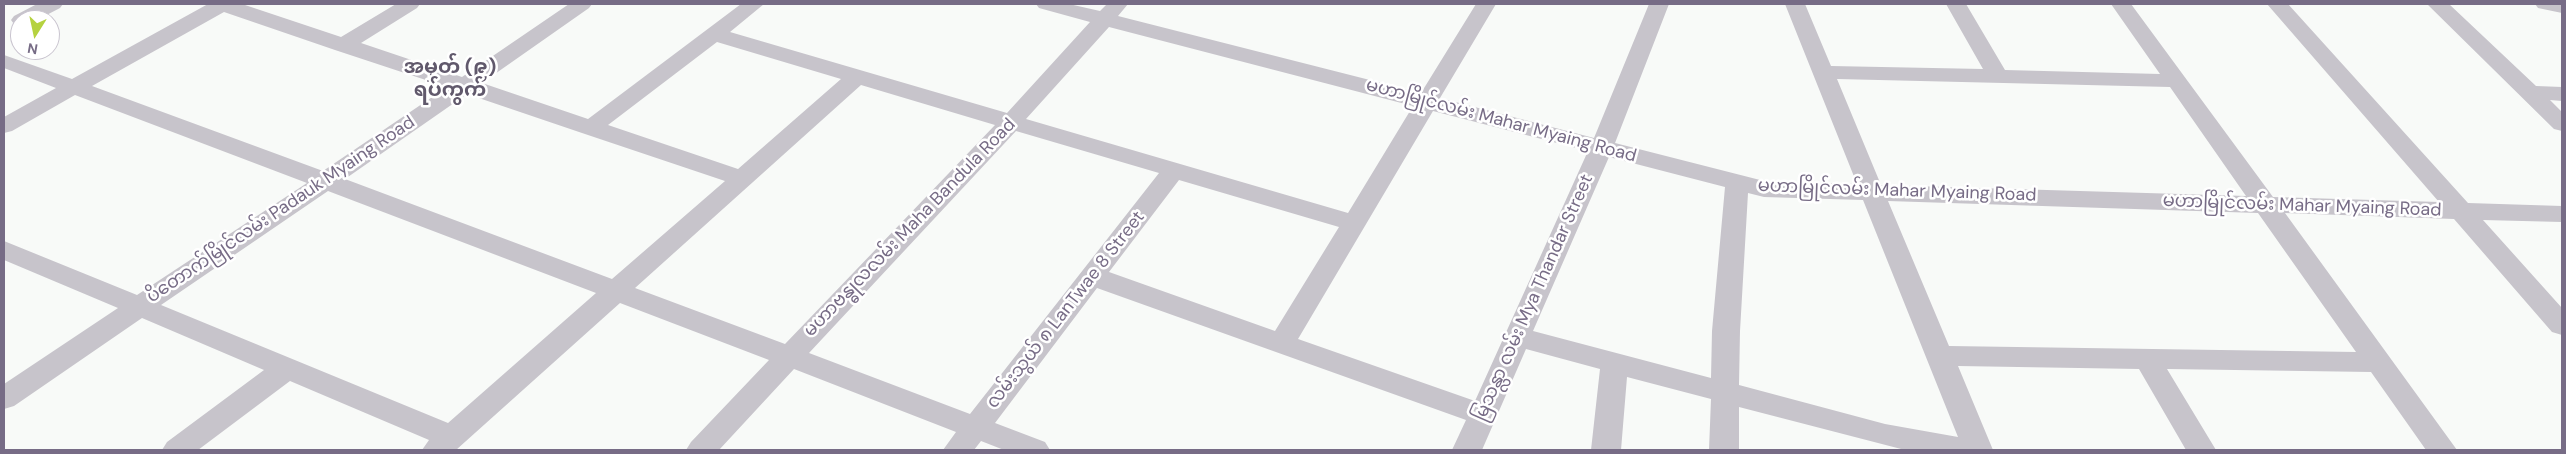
<!DOCTYPE html>
<meta charset="utf-8">
<style>
body{margin:0}
#map{position:relative;width:2566px;height:454px;overflow:hidden;background:#f8faf8;font-family:"DM Sans",sans-serif}
canvas{display:block}
.frame{position:absolute;inset:0;border:5px solid #776c86;pointer-events:none}
.north{position:absolute;left:10px;top:10px;width:50px;height:50px;box-sizing:border-box;background:#fff;border:1px solid #c9c4cf;border-radius:50%;rotate:190deg;font-size:14px;font-weight:700;line-height:20px;text-align:center;color:#776c86}
.north::after{content:'';display:block;margin:auto;width:18px;height:22px;background:#b5d240;clip-path:polygon(50% 0,100% 100%,50% 72%,0 100%)}
</style>
<div id="map">
<canvas width="2566" height="454"></canvas>
<div class="frame"></div>
<div class="north">N</div>
</div>
<script>
const ctx = document.querySelector('canvas').getContext('2d');
ctx.lineJoin = 'round';
const toPath = rows => new Path2D(rows.map(r => 'M' + r).join(''));
function paint(path, color) { ctx.fillStyle = color; ctx.fill(path, 'evenodd'); }
function drawText(font, color, halo, rows, align = 'center') {
  ctx.font = font + ' "DM Sans","Noto Sans Myanmar",sans-serif'; ctx.lineWidth = 5; ctx.setLineDash([]); ctx.textBaseline = 'middle'; ctx.strokeStyle = halo; ctx.fillStyle = color; for (const [text, x, y, turn = 0] of rows) {
    ctx.save(); ctx.translate(x, y); ctx.rotate((+turn || 0) * Math.PI / 180); ctx.textAlign = isNaN(turn) ? turn : align; if (halo) ctx.strokeText(text, 0, 0); ctx.fillText(text, 0, 0); ctx.restore();
  }
}
paint(toPath([
 [37,4,63,4,60,8,37,20,20,20,20,26,14,24,11,20,14,16,37,4],
 [208,4,242,4,341,37,396,4,420,4,417,8,361,43,462,77,569,4,592,4,589,8,482,83,588,119,741,4,764,4,730,32,1007,113,1090,22,1039,8,1036,4,1069,4,1100,11,1107,4,1128,4,1118,16,1421,93,1476,4,1496,4,1440,98,1594,138,1649,4,1669,4,1615,143,1764,181,1857,184,1785,4,1805,4,1831,66,1983,69,1946,4,1966,4,2005,70,2160,74,2111,4,2131,4,2273,197,2439,202,2267,4,2288,4,2468,203,2562,206,2562,222,2483,220,2562,308,2562,335,2552,332,2454,219,2285,213,2457,450,2426,450,2371,372,2167,369,2216,450,2186,450,2139,369,1958,366,1993,450,1905,450,1739,407,1739,450,1709,450,1711,399,1627,377,1621,450,1591,450,1600,369,1526,349,1482,450,1452,450,1466,420,1097,288,995,423,1045,442,1050,450,1004,450,981,441,974,450,943,450,956,432,794,369,719,450,686,450,691,442,769,360,620,303,456,450,422,450,429,440,290,381,198,450,162,450,167,442,264,370,142,318,14,406,4,409,4,384,118,308,4,260,4,241,137,295,307,183,75,95,12,131,4,133,4,117,56,88,4,68,4,55,72,79,208,4],
 [224,12,335,50,447,87,323,171,92,86,224,12],
 [1109,27,1413,106,1348,213,1026,119,1109,27],
 [717,42,841,79,738,169,608,125,717,42],
 [1837,79,2170,87,2246,196,1881,185,1837,79],
 [861,85,995,125,785,344,635,288,861,85],
 [467,94,582,133,725,181,612,279,345,179,467,94],
 [1433,111,1588,151,1475,401,1298,339,1433,111],
 [1016,131,1159,173,970,414,809,353,1016,131],
 [1609,157,1725,187,1712,331,1711,378,1533,331,1609,157],
 [1179,180,1339,227,1275,331,1109,272,1179,180],
 [328,191,596,293,448,423,161,305,328,191],
 [1748,193,1764,197,1863,200,1958,437,1885,424,1739,385,1740,331,1748,193],
 [1888,201,2258,213,2356,352,1949,346,1888,201],
 [2427,4,2449,4,2536,86,2562,87,2562,101,2550,100,2562,112,2562,131,2554,129,2427,4],
 [2535,4,2562,4,2562,13,2538,8,2535,4]
]), '#c7c4cb');
drawText('18px', '#776c86', '#fff', [
 ["မဟာမြိုင်လမ်း Mahar Myaing Road",1501,121,15],
 ["မဟာမြိုင်လမ်း Mahar Myaing Road",1897,191,2],
 ["မဟာမြိုင်လမ်း Mahar Myaing Road",2302,206,2],
 ["ပိတောက်မြိုင်လမ်း Padauk Myaing Road",281,210,-34],
 ["မဟာဗန္ဓုလလမ်း Maha Bandula Road",910,228,-46],
 ["မြသန္လာ လမ်း Mya Thandar Street",1534,298,-66],
 ["လမ်းသွယ် ၈ LanTwae 8 Street",1066,310,-52]
]);
drawText('bold 20px', '#61596c', '#fff', [
 ["အမှတ် (၉)",450,68],
 ["ရပ်ကွက်",450,91]
]);
</script>
